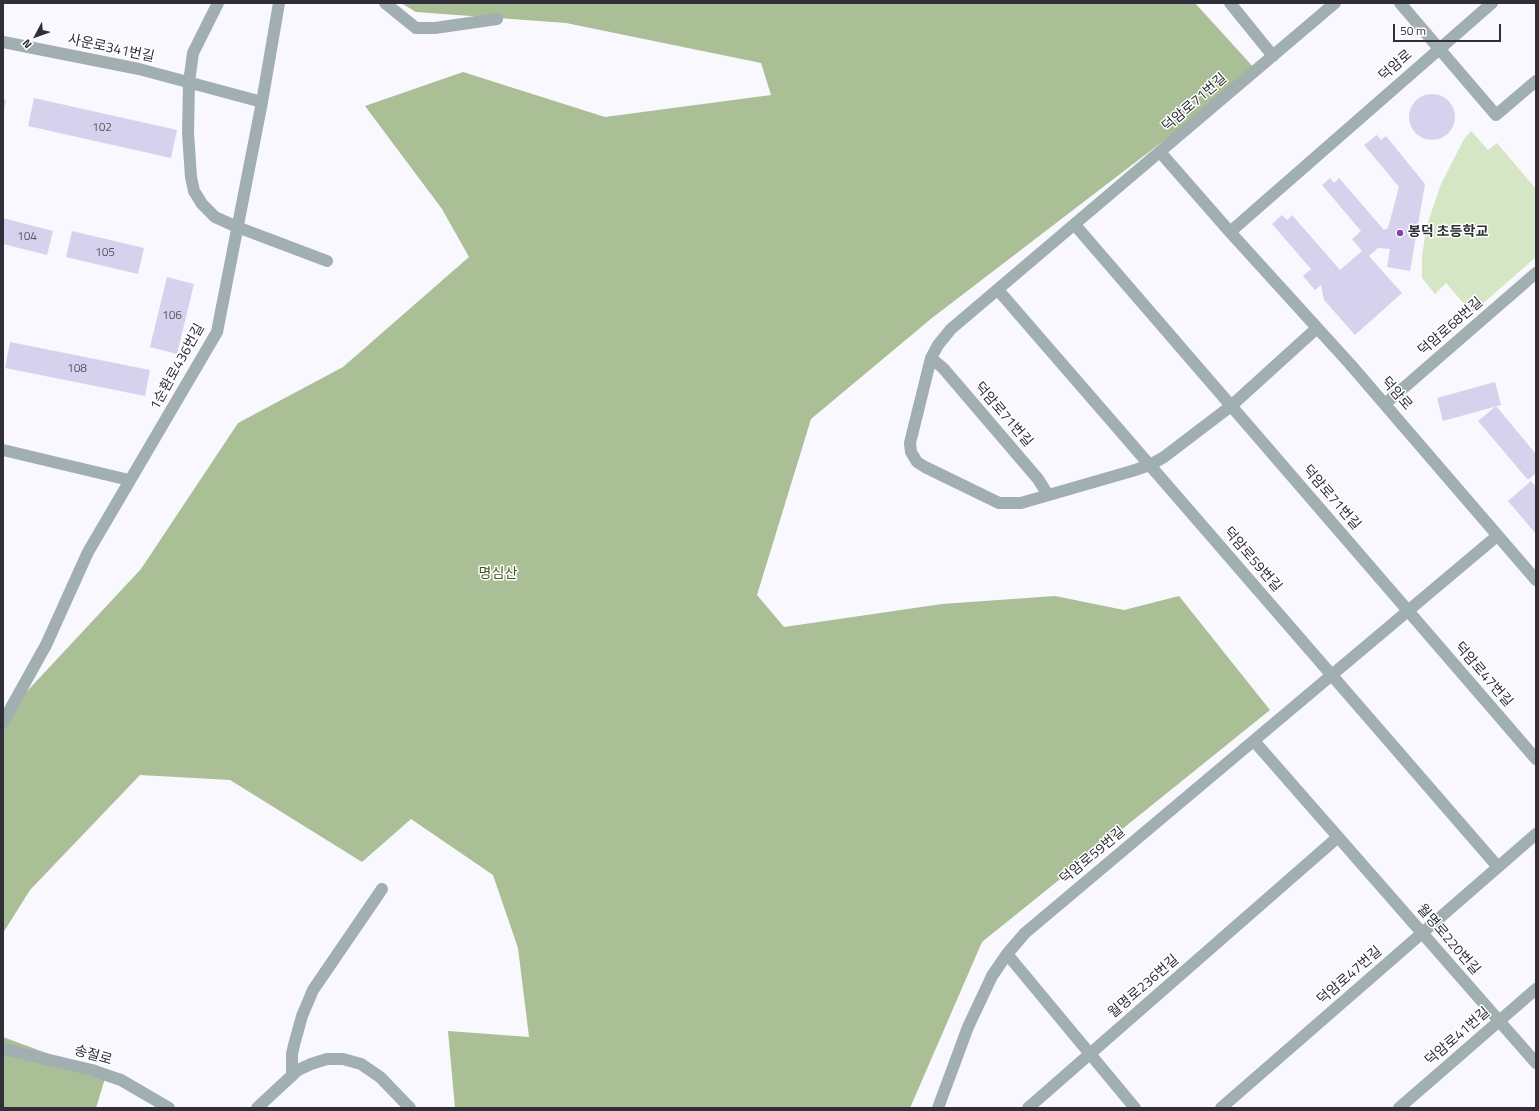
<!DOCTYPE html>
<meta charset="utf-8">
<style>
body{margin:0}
#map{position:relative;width:1539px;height:1111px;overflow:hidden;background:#f9f8fe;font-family:"Titillium Web",sans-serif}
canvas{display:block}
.frame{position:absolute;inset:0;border:4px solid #302e38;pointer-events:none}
.north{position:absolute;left:16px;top:16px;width:40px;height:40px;-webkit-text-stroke:3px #fff;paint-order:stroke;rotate:229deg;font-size:11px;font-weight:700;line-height:16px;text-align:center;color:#302e38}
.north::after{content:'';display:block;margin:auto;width:14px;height:18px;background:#302e38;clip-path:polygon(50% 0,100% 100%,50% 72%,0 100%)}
.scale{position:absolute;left:1393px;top:24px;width:108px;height:18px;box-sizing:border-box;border:2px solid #302e38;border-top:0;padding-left:5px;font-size:12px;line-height:14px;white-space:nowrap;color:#302e38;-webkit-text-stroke:3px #fff;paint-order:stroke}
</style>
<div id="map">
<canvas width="1539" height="1111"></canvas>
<div class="frame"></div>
<div class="north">N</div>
<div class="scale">50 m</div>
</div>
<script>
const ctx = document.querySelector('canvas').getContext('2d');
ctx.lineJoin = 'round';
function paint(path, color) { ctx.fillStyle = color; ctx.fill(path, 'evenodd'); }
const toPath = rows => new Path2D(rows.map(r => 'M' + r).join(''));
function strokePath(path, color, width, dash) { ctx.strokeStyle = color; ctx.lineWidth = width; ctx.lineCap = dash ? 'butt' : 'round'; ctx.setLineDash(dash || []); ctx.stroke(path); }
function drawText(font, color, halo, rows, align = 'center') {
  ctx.font = font + ' "Titillium Web","Noto Sans KR",sans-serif'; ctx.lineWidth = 3; ctx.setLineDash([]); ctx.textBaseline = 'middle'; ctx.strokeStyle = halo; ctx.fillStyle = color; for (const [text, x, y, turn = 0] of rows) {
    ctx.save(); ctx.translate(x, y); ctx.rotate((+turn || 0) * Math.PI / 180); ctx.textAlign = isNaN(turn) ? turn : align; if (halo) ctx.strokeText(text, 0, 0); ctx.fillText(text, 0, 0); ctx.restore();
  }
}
paint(toPath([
 [1471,131,1488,150,1497,143,1536,189,1536,257,1472,313,1446,283,1435,294,1422,278,1422,256,1427,225,1441,184,1464,139]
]), '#d5e6c4');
paint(toPath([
 [401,3,1195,3,1256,70,932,318,811,419,757,595,784,627,942,604,1055,596,1124,610,1179,596,1270,710,982,942,910,1108,455,1108,448,1031,529,1037,518,948,493,875,411,819,362,862,230,780,140,775,30,890,3,933,3,717,141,569,238,423,343,367,469,257,442,209,365,106,463,72,605,117,771,95,761,63,566,23,416,12],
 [3,1037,106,1075,96,1108,3,1108]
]), '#aabf95');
paint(toPath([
 '1409 117a23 23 0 1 1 46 0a23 23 0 1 1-46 0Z',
 [34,98,177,130,171,158,28,126],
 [3,99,6,100,4,111,3,111],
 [1377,135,1381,140,1386,136,1425,184,1410,271,1387,267,1390,249,1378,248,1369,256,1402,293,1355,335,1324,300,1321,285,1315,290,1303,276,1311,269,1272,224,1282,215,1287,220,1292,215,1340,270,1362,251,1352,239,1361,231,1322,185,1330,178,1334,183,1339,178,1384,230,1388,228,1399,187,1364,145],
 [3,218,53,231,47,255,3,244],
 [72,231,144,248,138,274,66,257],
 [167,277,194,284,177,354,150,347],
 [10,342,150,370,145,396,5,368],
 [1495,382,1501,405,1443,421,1437,398],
 [1496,406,1536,454,1536,473,1528,480,1478,421],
 [1531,481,1536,487,1536,534,1508,501]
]), '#d6d1ec');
strokePath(toPath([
 [218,3,193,53,189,82,188,133,191,177,194,191,202,204,215,217,237,227,327,261],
 [385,3,416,28,435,28,497,19],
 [1230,3,1273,56],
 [1400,3,1496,115,1536,81],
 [3,42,139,69,262,102],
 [1160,152,1230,232,1350,364,1536,580],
 [1075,225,1536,759],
 [1230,232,1492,3],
 [998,290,1498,867],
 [1317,328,1231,406,1164,457,1150,465,1132,471,1021,503,999,503,925,467,917,462,911,452,910,443,931,358,938,345,951,329,1335,3],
 [931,358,943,368,1038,479,1048,495],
 [1385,404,1536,273],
 [3,450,129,480],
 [3,722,46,645,88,552,217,332,262,102,279,3],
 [1254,741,1536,1063],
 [1007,954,1135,1108],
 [3,1049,92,1070,106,1075,121,1080,169,1108],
 [292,1076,292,1054,294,1045,302,1016,313,990,382,889],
 [257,1108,298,1070,311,1064,327,1059,343,1059,361,1064,380,1077,410,1108],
 [938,1108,968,1027,992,976,1007,954,1025,933,1497,536],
 [1028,1108,1338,837],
 [1221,1108,1536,834],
 [1399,1108,1536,989]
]), '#a1afb0', 12);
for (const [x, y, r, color] of [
 [1400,233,4,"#8740b3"]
]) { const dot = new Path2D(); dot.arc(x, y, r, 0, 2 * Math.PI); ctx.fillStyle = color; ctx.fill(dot); strokePath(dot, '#fff', 1.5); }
drawText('12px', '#5a5765', null, [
 ["102",102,128],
 ["104",27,237],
 ["105",105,253],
 ["106",172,316],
 ["108",77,369]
]);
drawText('14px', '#302e38', '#fff', [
 ["사운로341번길",111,49,12],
 ["덕암로",1396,66,-41],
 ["덕암로71번길",1195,103,-41],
 ["덕암로68번길",1451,327,-41],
 ["1순환로436번길",178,367,-61],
 ["덕암로",1396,394,49],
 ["덕암로71번길",1003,415,49],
 ["덕암로71번길",1331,498,49],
 ["덕암로59번길",1252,560,49],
 ["덕암로47번길",1483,675,49],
 ["덕암로59번길",1093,856,-40],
 ["월명로220번길",1448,940,49],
 ["덕암로47번길",1350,976,-41],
 ["월명로236번길",1144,987,-41],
 ["덕암로41번길",1458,1037,-41],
 ["송절로",93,1056,16]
]);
drawText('bold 14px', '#302e38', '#fff', [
 ["봉덕 초등학교",1408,233]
], 'left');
drawText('14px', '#415b1f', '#fff', [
 ["명심산",498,575]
]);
</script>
